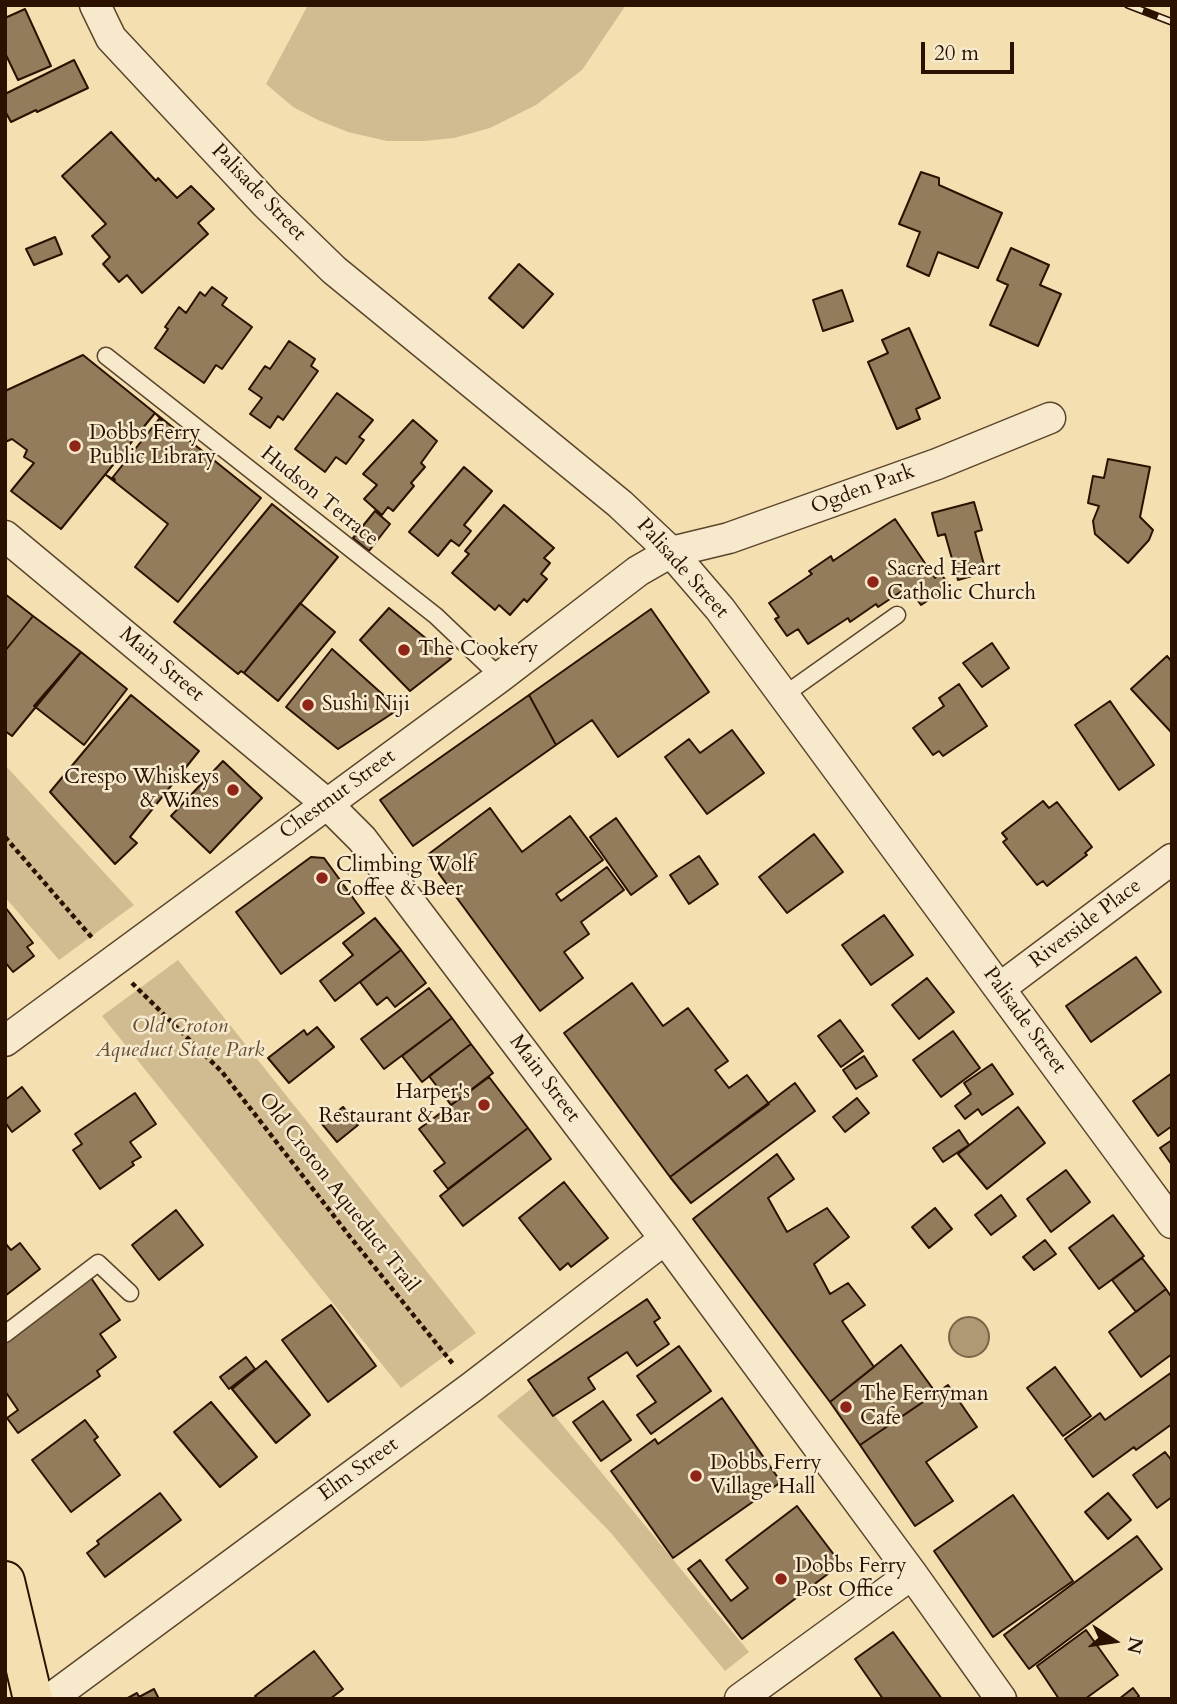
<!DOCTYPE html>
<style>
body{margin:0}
#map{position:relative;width:1177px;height:1704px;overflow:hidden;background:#f3dfb0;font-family:Cardo,serif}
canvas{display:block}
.frame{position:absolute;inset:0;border:7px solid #2a1100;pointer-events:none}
.north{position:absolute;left:1079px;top:1606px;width:70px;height:70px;-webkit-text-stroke:5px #f7eacc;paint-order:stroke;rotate:102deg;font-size:19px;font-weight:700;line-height:28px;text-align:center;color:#2a1100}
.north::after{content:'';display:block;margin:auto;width:24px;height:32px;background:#2a1100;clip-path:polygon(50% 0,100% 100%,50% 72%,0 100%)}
.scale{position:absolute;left:921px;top:42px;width:93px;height:32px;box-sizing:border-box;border:4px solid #2a1100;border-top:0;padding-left:9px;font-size:21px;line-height:24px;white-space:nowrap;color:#2a1100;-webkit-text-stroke:5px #f7eacc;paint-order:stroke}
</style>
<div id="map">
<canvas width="1177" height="1704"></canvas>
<div class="frame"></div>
<div class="north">N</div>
<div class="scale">20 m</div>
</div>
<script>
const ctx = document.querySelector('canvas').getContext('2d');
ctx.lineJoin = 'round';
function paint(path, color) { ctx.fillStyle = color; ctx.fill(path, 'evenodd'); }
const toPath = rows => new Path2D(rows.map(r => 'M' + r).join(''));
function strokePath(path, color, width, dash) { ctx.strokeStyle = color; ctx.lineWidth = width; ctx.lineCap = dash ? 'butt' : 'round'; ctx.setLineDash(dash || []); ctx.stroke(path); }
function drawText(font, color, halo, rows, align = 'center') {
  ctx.font = font + ' Cardo,serif'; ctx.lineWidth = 5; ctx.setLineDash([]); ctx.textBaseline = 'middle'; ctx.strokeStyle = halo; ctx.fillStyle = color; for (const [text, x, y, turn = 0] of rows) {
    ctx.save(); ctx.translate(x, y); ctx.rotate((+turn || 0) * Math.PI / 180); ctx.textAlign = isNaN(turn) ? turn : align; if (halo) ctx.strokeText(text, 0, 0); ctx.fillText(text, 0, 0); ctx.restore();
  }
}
paint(toPath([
 [308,5,626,5,582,70,536,105,490,128,454,138,424,141,387,141,348,132,318,120,293,107,266,84],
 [5,765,134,905,59,960,5,897],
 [178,960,476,1333,401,1388,102,1016],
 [532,1388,749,1652,725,1671,611,1533,497,1416]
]), '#d1bc92');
const water = toPath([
 '949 1337a20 20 0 1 1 40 0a20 20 0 1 1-40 0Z'
]);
paint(water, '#af9974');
strokePath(water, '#7a6346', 2);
const building = toPath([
 [25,9,51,66,18,80,5,53,5,18,25,9],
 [74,60,88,88,37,112,36,110,11,122,5,111,5,94,74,60],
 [111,132,156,181,158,178,177,198,191,186,214,209,198,223,208,234,142,293,127,275,119,282,103,264,110,257,92,236,106,224,62,176,111,132],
 [921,172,939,178,939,185,1002,213,978,268,938,252,929,276,907,266,920,232,899,224,921,172],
 [55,237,62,254,34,265,26,249,55,237],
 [1011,248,1049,265,1040,285,1061,294,1038,346,990,325,1008,285,997,280,1011,248],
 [519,264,553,294,523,328,489,298,519,264],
 [212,287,227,298,222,305,252,327,222,369,216,365,204,383,155,348,168,329,165,327,179,307,186,313,200,292,205,296,212,287],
 [842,290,853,321,823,331,813,300,842,290],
 [909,328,940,398,916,409,920,419,897,429,868,362,888,353,882,340,909,328],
 [289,341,315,359,311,366,318,371,283,420,278,416,270,428,250,414,262,398,249,389,265,366,270,369,289,341],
 [83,355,155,413,61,529,11,491,34,463,24,457,27,450,12,439,5,442,5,391,83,355],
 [337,393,373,420,359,437,364,440,346,464,336,457,325,472,295,449,337,393],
 [155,413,261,498,178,602,135,567,168,524,106,475,115,480,113,477,159,419,162,420,155,413],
 [413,420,437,441,421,463,425,467,411,483,414,486,393,511,388,507,382,515,364,499,377,485,363,474,413,420],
 [1108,459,1150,467,1140,517,1153,530,1149,540,1128,563,1095,534,1093,521,1099,506,1088,503,1093,476,1104,478,1108,459],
 [464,467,492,491,464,525,471,531,459,546,451,540,438,556,409,532,464,467],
 [974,502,982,530,975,532,986,572,958,580,945,534,938,536,932,513,974,502],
 [272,504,338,557,244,673,241,671,238,674,174,622,272,504],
 [504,505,554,548,544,558,550,563,541,574,547,579,527,602,524,599,510,615,499,605,495,610,452,573,469,554,465,551,504,505],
 [375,511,390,524,369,551,353,538,375,511],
 [895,519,935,578,941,574,950,586,921,605,908,587,878,607,876,604,850,622,848,618,808,644,798,629,787,636,775,619,779,617,769,603,812,574,809,571,831,556,833,561,895,519],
 [5,594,33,616,5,651,5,594],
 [300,603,335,632,278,701,244,673,300,603],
 [389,608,451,659,410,691,360,640,389,608],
 [651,609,709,692,618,757,592,720,556,745,529,695,651,609],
 [33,616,81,652,12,736,5,731,5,651,33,616],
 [992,643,1009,668,982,687,963,663,992,643],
 [332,649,399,709,338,749,286,707,332,649],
 [81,652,127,689,84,745,34,706,81,652],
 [1167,656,1172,662,1171,732,1131,689,1167,656],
 [959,684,987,726,943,756,939,751,933,755,913,728,944,706,939,698,959,684],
 [131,695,199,751,130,837,137,843,115,864,50,792,131,695],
 [529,695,556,745,413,846,380,800,529,695],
 [1110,701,1154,765,1119,790,1075,725,1110,701],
 [732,730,764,773,707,814,665,757,689,739,700,753,732,730],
 [223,761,262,798,210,853,171,816,223,761],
 [1043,801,1049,808,1057,802,1092,847,1085,853,1087,855,1047,886,1043,881,1037,885,1003,842,1007,839,1002,833,1043,801],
 [490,808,522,852,570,816,603,860,556,894,561,901,607,867,624,890,581,922,589,934,564,952,583,978,540,1011,426,856,490,808],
 [616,818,657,876,631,895,590,837,616,818],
 [814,834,843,872,787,913,759,877,814,834],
 [699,856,718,884,689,904,670,875,699,856],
 [311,857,324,858,364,913,281,974,236,912,311,857],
 [5,907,33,943,27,947,34,956,13,972,5,962,5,907],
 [884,915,913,955,871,985,842,945,884,915],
 [375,918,401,950,335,1001,320,981,353,955,343,943,375,918],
 [401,950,426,983,395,1007,387,997,377,1005,360,982,401,950],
 [1136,957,1161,992,1091,1042,1066,1006,1136,957],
 [927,978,954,1012,919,1039,892,1005,927,978],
 [632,983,663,1026,688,1008,728,1061,715,1070,729,1088,747,1075,769,1104,670,1177,564,1033,632,983],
 [429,988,452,1018,384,1069,361,1039,429,988],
 [452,1018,471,1044,422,1082,402,1056,452,1018],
 [840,1020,863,1051,841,1067,818,1036,840,1020],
 [317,1027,334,1047,289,1083,268,1058,304,1030,307,1035,317,1027],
 [953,1031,980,1068,941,1097,913,1060,953,1031],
 [471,1044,493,1073,451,1105,429,1076,471,1044],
 [864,1056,877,1076,856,1089,843,1070,864,1056],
 [992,1064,1013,1094,982,1115,978,1109,965,1119,955,1106,971,1094,964,1083,992,1064],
 [1172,1073,1172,1126,1158,1136,1133,1101,1172,1073],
 [489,1077,528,1128,448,1189,434,1171,445,1163,419,1129,489,1077],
 [795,1083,815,1111,691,1203,670,1177,795,1083],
 [22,1087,40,1111,12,1132,5,1122,5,1100,22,1087],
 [135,1093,156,1124,130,1142,141,1157,132,1162,134,1165,100,1189,73,1150,82,1144,75,1134,135,1093],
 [857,1098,869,1113,845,1132,833,1117,857,1098],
 [343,1107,358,1125,337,1142,322,1124,343,1107],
 [1018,1107,1045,1143,987,1189,958,1154,1018,1107],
 [528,1128,551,1159,463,1226,440,1196,528,1128],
 [959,1130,969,1145,943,1162,933,1148,959,1130],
 [1172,1140,1172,1165,1160,1148,1172,1140],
 [777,1154,794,1179,768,1198,787,1232,827,1208,849,1237,814,1264,830,1294,848,1283,865,1305,842,1321,874,1367,830,1402,693,1219,777,1154],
 [1066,1170,1090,1202,1051,1232,1027,1199,1066,1170],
 [564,1182,608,1238,571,1267,568,1263,560,1270,519,1218,564,1182],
 [1001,1195,1016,1216,991,1235,975,1215,1001,1195],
 [935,1208,952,1229,929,1248,912,1227,935,1208],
 [176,1210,203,1245,159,1280,132,1245,176,1210],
 [1113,1215,1144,1256,1099,1289,1069,1248,1113,1215],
 [1045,1240,1056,1254,1034,1270,1023,1257,1045,1240],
 [5,1243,11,1250,20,1243,40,1269,5,1296,5,1243],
 [1142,1258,1166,1289,1136,1312,1112,1280,1142,1258],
 [89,1275,120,1320,100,1334,116,1357,97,1371,100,1376,18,1433,7,1418,18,1410,5,1391,5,1332,89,1275],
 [1166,1289,1172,1298,1172,1354,1141,1377,1109,1332,1166,1289],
 [647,1299,660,1318,654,1322,669,1344,637,1366,627,1352,588,1378,595,1389,553,1416,528,1380,647,1299],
 [331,1305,376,1366,328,1402,282,1340,331,1305],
 [901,1345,936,1393,860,1445,830,1402,901,1345],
 [679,1346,711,1391,651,1434,637,1415,656,1402,637,1376,679,1346],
 [246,1357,255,1369,229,1389,220,1377,246,1357],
 [266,1361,310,1415,276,1443,232,1389,266,1361],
 [1055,1367,1091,1416,1063,1436,1027,1388,1055,1367],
 [1172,1372,1172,1424,1136,1450,1134,1447,1093,1477,1065,1439,1100,1413,1105,1420,1172,1372],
 [948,1385,977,1427,926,1462,953,1501,915,1526,860,1445,948,1385],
 [722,1398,781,1482,673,1558,611,1471,655,1439,658,1444,722,1398],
 [603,1401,631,1440,601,1461,573,1422,603,1401],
 [211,1402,257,1457,220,1487,174,1432,211,1402],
 [85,1420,98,1437,94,1440,120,1475,71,1512,32,1460,85,1420],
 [1165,1452,1172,1461,1172,1497,1157,1508,1133,1475,1165,1452],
 [160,1493,181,1520,105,1577,87,1553,99,1544,97,1541,160,1493],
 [1108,1493,1131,1520,1108,1539,1085,1512,1108,1493],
 [1013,1495,1073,1581,993,1637,934,1551,1013,1495],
 [797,1506,841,1564,742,1639,688,1569,700,1560,731,1601,748,1588,726,1560,797,1506],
 [1137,1536,1162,1569,1029,1669,1004,1635,1137,1536],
 [1086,1630,1118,1675,1085,1699,1059,1699,1037,1666,1086,1630],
 [893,1632,942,1699,883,1699,855,1659,893,1632],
 [314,1651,343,1689,330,1699,258,1699,255,1696,314,1651],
 [1133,1688,1139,1696,1136,1699,1119,1699,1133,1688],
 [154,1689,159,1699,126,1699,137,1693,139,1697,154,1689]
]);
paint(building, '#937c5c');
strokePath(building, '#2a1100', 2);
const service = toPath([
 [106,356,436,616,500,677],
 [784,695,897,615],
 [5,1334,98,1263,130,1293]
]);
const minor = toPath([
 [95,5,111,38,266,204,334,270,620,504,671,552,720,609,1172,1223],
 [5,536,326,803,362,839,665,1239,912,1574,1001,1699],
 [1000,988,1172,859],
 [5,1041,500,677,638,571,671,552,729,538,937,464,1050,418],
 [50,1699,472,1387,665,1239],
 [740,1699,912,1574]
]);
const primary = toPath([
 [5,1581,33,1699]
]);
strokePath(service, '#5c442c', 19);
strokePath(minor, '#5c442c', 33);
strokePath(primary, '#2a1100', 42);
strokePath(toPath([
 [5,837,94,940],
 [132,983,222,1072,351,1238,453,1364]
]), '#2a1100', 4.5, [5, 3.5]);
strokePath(service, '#f7eacc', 16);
strokePath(minor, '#f7eacc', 30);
strokePath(primary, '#f3dfb0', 38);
const rail = toPath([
 [1128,5,1172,22]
]);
strokePath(rail, '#2a1100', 8);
strokePath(rail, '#f7eacc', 5, [16]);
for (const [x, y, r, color] of [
 [75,446,7,"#8f2418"],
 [873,582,7,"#8f2418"],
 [404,650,7,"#8f2418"],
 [308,705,7,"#8f2418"],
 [233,790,7,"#8f2418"],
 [322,878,7,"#8f2418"],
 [484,1105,7,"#8f2418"],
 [846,1407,7,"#8f2418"],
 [696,1476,7,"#8f2418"],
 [781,1579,7,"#8f2418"]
]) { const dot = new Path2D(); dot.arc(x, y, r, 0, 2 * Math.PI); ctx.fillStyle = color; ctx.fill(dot); strokePath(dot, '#f7eacc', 2.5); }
drawText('21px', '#2a1100', '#f7eacc', [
 ["Palisade Street",258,193,46],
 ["Ogden Park",863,490,-20],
 ["Hudson Terrace",319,497,39],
 ["Palisade Street",682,569,48],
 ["Main Street",161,665,40],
 ["Chestnut Street",338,795,-36],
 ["Riverside Place",1086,924,-37],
 ["Palisade Street",1024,1021,54],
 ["Main Street",544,1079,53],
 ["Old Croton Aqueduct Trail",338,1193,52],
 ["Elm Street",359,1470,-36]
]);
drawText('21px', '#2a1100', '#f7eacc', [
 ["Dobbs Ferry",89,434],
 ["Public Library",89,458],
 ["Sacred Heart",887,570],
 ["Catholic Church",887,594],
 ["The Cookery",418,650],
 ["Sushi Niji",322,705],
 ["Crespo Whiskeys",219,778,"right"],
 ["& Wines",219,802,"right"],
 ["Climbing Wolf",336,866],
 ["Coffee & Beer",336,890],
 ["Harper's",470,1093,"right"],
 ["Restaurant & Bar",470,1117,"right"],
 ["The Ferryman",860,1395],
 ["Cafe",860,1419],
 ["Dobbs Ferry",710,1464],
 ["Village Hall",710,1488],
 ["Dobbs Ferry",795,1567],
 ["Post Office",795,1591]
], 'left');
drawText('italic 21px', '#644d33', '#f7eacc', [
 ["Old Croton",180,1027],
 ["Aqueduct State Park",180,1051]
]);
</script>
